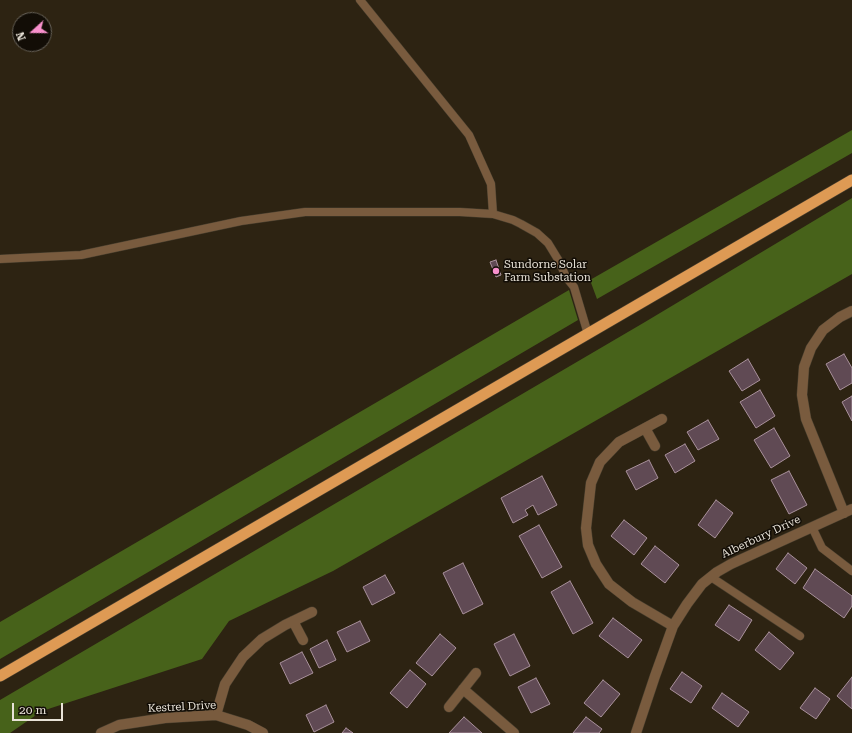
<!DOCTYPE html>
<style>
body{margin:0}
#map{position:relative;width:852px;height:733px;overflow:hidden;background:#2d2312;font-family:"Roboto Serif",serif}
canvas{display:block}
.north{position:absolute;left:12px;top:12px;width:40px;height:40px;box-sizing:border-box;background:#120d06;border:1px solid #68635a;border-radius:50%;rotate:249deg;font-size:11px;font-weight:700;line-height:16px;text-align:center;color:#e9e3d8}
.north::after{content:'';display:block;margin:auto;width:14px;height:18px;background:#f890cc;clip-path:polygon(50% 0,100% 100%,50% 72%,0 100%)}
.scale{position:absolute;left:12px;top:703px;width:51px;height:18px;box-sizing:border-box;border:2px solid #e9e3d8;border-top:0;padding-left:5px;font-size:12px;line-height:14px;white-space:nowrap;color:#e9e3d8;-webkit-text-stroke:3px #120d06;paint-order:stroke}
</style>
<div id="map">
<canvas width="852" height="733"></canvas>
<div class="north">N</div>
<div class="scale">20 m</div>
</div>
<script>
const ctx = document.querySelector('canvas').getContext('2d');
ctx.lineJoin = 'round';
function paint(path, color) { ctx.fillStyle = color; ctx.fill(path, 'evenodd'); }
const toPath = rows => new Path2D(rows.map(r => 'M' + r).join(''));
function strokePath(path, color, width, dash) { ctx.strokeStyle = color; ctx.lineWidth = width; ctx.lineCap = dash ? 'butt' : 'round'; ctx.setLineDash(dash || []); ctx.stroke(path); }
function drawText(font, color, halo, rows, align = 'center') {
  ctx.font = font + ' "Roboto Serif",serif'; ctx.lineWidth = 3; ctx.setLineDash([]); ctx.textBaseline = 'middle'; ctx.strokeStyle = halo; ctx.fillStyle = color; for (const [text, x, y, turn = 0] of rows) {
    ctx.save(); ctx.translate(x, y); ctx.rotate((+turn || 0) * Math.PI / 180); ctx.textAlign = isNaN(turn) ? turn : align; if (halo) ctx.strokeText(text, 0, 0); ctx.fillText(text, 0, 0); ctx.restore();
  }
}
paint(toPath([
 [852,130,852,153,597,299,590,280],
 [852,198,852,274,333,571,229,621,202,659,42,711,10,733,0,733,0,700,645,322],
 [569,290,578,320,0,659,0,622]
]), '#47621a');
const building = toPath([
 [496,260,501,275,496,277,490,262,496,260],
 [844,354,852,368,852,383,840,390,826,364,844,354],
 [748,359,760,380,742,391,729,371,748,359],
 [760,390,775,416,756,428,740,402,760,390],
 [852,396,852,421,842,402,852,396],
 [708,420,719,439,698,450,687,432,708,420],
 [774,428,790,456,771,468,754,440,774,428],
 [685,444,695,461,675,473,665,455,685,444],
 [649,460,658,478,636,490,626,471,649,460],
 [789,471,807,505,789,514,771,480,789,471],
 [542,476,557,505,538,515,533,505,525,510,528,515,513,523,501,498,542,476],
 [716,500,733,513,715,538,698,525,716,500],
 [624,520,647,538,634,555,611,536,624,520],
 [539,525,562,567,542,578,519,536,539,525],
 [655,546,679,565,665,583,641,564,655,546],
 [788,553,807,568,795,584,776,569,788,553],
 [463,563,483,604,463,614,443,573,463,563],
 [815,569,852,596,852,606,844,618,803,588,815,569],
 [385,575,395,593,372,605,363,587,385,575],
 [570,581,593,623,573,634,551,592,570,581],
 [729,605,752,620,739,641,715,625,729,605],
 [613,618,642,640,628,658,599,636,613,618],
 [360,621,370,641,347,652,337,632,360,621],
 [769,632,794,653,780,670,755,650,769,632],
 [440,634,456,648,432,676,416,663,440,634],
 [514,634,530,666,510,676,494,644,514,634],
 [327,640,336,660,319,668,310,649,327,640],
 [302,652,313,673,290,684,280,663,302,652],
 [410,670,426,684,407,708,390,693,410,670],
 [682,672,702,686,691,703,670,689,682,672],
 [852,677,852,709,837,696,852,677],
 [536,678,550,704,531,713,518,687,536,678],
 [603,680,620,694,601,717,584,703,603,680],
 [815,688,830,699,816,719,800,708,815,688],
 [722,693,749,712,738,727,712,708,722,693],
 [326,705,334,722,314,732,306,715,326,705],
 [464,717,482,733,449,733,464,717],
 [586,717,602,729,599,733,573,733,586,717],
 [346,728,353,733,342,733,346,728]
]);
paint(building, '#604a54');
strokePath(building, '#a9919c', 1);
const service = toPath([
 [360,0,469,135,491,184,493,214],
 [0,259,81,255,241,221,305,212,460,212,493,214,513,220,521,224,537,233,548,243,559,261,566,277,574,287,588,334],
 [812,527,822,548,852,571],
 [711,577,800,636]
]);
const minor = toPath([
 [662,419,619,442,600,462,591,483,586,528,588,545,596,564,609,584,632,602,673,626],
 [645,428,655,446],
 [844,513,806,419,802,395,804,367,811,348,823,330,840,317,852,311],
 [293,621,303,640],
 [463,689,514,733],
 [449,707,476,673],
 [216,715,225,684,243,657,262,639,285,625,312,612],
 [101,733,119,725,165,718,216,715,248,725,263,733],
 [636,733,655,676,673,626,687,604,702,584,717,572,731,564,852,509]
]);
const trunk = toPath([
 [0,676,852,180]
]);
strokePath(service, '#473e2e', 9);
strokePath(minor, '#473e2e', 11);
strokePath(trunk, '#473e2e', 12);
strokePath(service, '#795b3e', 8);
strokePath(minor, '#795b3e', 10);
strokePath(trunk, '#de9a54', 11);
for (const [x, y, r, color] of [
 [496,271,4,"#f890cc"]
]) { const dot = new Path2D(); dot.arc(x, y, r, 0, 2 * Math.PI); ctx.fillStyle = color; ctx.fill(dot); strokePath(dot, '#120d06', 1.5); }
drawText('11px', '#e9e3d8', '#120d06', [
 ["Sundorne Solar",504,265],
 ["Farm Substation",504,278]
], 'left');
drawText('11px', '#e9e3d8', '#120d06', [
 ["Alberbury Drive",761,537,-25],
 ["Kestrel Drive",182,707,-3]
]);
</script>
